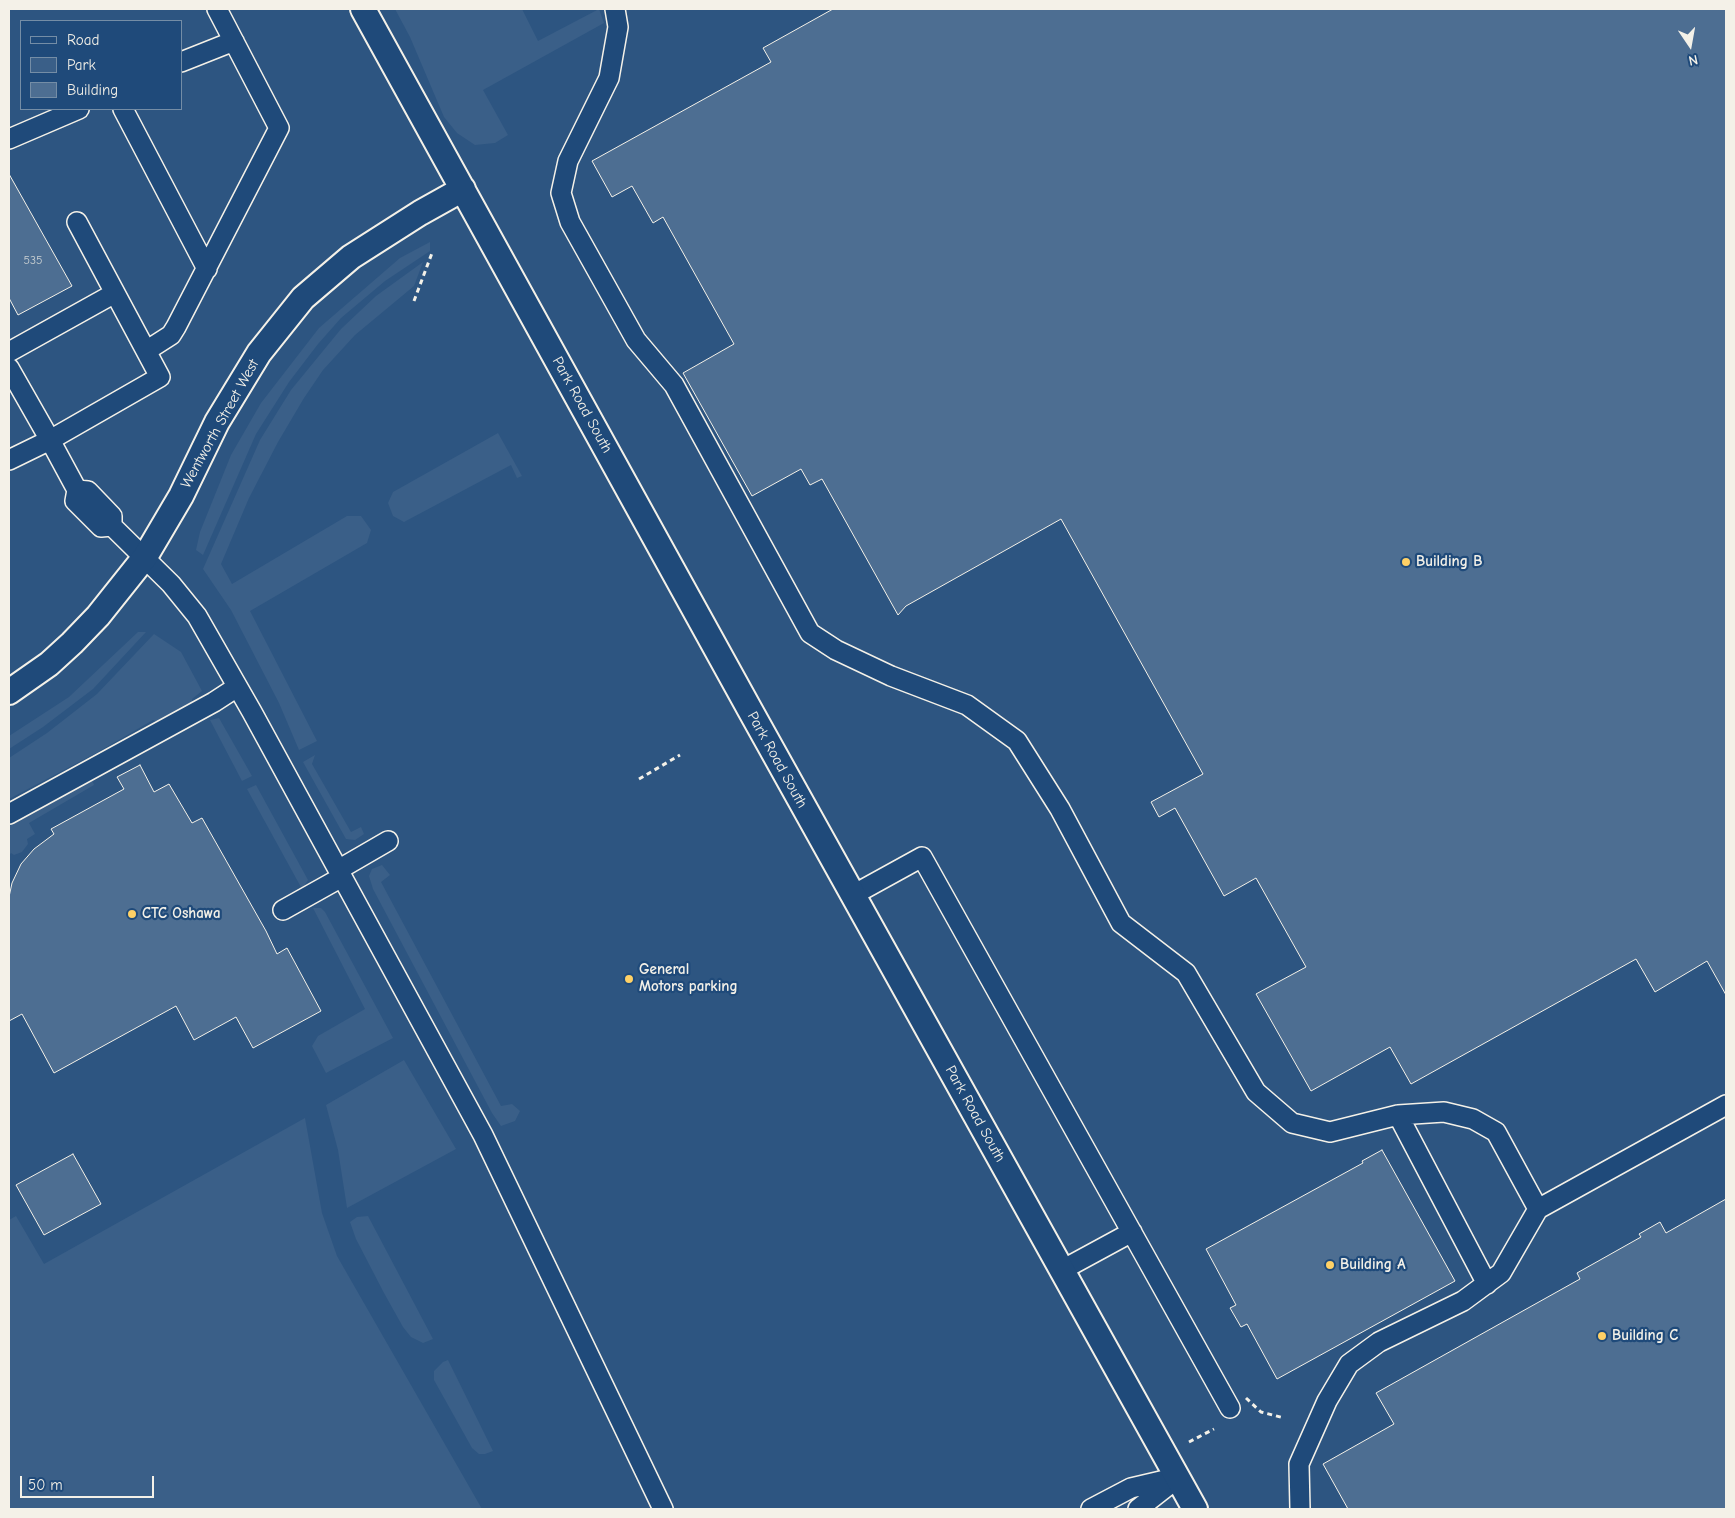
<!DOCTYPE html>
<style>
body{margin:0}
#map{position:relative;width:1735px;height:1518px;overflow:hidden;background:#1f4a7a;font-family:"Comic Neue",sans-serif}
canvas{display:block}
.frame{position:absolute;inset:0;border:10px solid #f4f1e8;pointer-events:none}
.legend{position:absolute;left:20px;top:20px;width:162px;height:90px;box-sizing:border-box;background:#1f4a7a;border:1px solid #748da6;margin:0;padding:6px 9px;list-style:none;font-size:15px;color:#f4f1e8}
.legend li{display:flex;align-items:center;gap:10px;height:25px}
.legend b{width:25px;border:1px solid #748da6}
.north{position:absolute;left:1665px;top:20px;width:50px;height:50px;-webkit-text-stroke:4px #1f4a7a;paint-order:stroke;rotate:168deg;font-size:14px;font-weight:700;line-height:20px;text-align:center;color:#f4f1e8}
.north::after{content:'';display:block;margin:auto;width:18px;height:22px;background:#f4f1e8;clip-path:polygon(50% 0,100% 100%,50% 72%,0 100%)}
.scale{position:absolute;left:20px;top:1476px;width:134px;height:22px;box-sizing:border-box;border:2px solid #f4f1e8;border-top:0;padding-left:6px;font-size:15px;line-height:18px;white-space:nowrap;color:#f4f1e8;-webkit-text-stroke:4px #1f4a7a;paint-order:stroke}
</style>
<div id="map">
<canvas width="1735" height="1518"></canvas>
<div class="frame"></div>
<ul class="legend">
<li><b style="height:6px;background:#1f4a7a"></b>Road</li>
<li><b style="height:14px;background:#3a5f88"></b>Park</li>
<li><b style="height:14px;background:#4d6e92"></b>Building</li>
</ul>
<div class="north">N</div>
<div class="scale">50 m</div>
</div>
<script>
const ctx = document.querySelector('canvas').getContext('2d');
ctx.lineJoin = 'round';
function paint(path, color) { ctx.fillStyle = color; ctx.fill(path, 'evenodd'); }
const toPath = rows => new Path2D(rows.map(r => 'M' + r).join(''));
function strokePath(path, color, width, dash) { ctx.strokeStyle = color; ctx.lineWidth = width; ctx.lineCap = dash ? 'butt' : 'round'; ctx.setLineDash(dash || []); ctx.stroke(path); }
function drawText(font, color, halo, rows, align = 'center') {
  ctx.font = font + ' "Comic Neue",sans-serif'; ctx.lineWidth = 4.5; ctx.setLineDash([]); ctx.textBaseline = 'middle'; ctx.strokeStyle = halo; ctx.fillStyle = color; for (const [text, x, y, turn = 0] of rows) {
    ctx.save(); ctx.translate(x, y); ctx.rotate((+turn || 0) * Math.PI / 180); ctx.textAlign = isNaN(turn) ? turn : align; if (halo) ctx.strokeText(text, 0, 0); ctx.fillText(text, 0, 0); ctx.restore();
  }
}
paint(toPath([
 [9,9,1726,9,1726,1509,9,1509],
 [21,21,181,21,181,109,21,109]
]), '#2d5581');
paint(toPath([
 [395,9,522,9,538,41,599,9,604,23,483,90,508,135,495,143,475,145,457,133,444,117,410,37],
 [430,242,430,251,385,281,341,318,318,344,289,382,256,434,203,555,196,550,200,532,231,455,261,403,319,328,400,258],
 [423,262,414,286,355,335,323,370,304,398,278,442,249,498,221,564,232,584,347,516,361,516,371,530,367,543,250,611,317,741,299,750,279,703,231,610,203,569,260,440,291,390,341,329,376,296],
 [498,433,522,476,517,478,511,465,404,522,393,516,388,503,393,492],
 [138,632,146,632,93,689,43,727,9,749,9,736,69,697],
 [154,634,181,652,202,691,192,699,192,704,158,722,153,720,98,752,9,799,9,758,47,733,97,694],
 [219,718,252,776,242,781,210,720],
 [315,755,312,764,351,832,361,827,364,834,355,840,346,839,303,762],
 [92,780,94,785,29,823,35,834,27,839,28,844,22,852,14,855,11,853,9,856,9,827,11,825],
 [256,785,308,880,302,889,247,789],
 [382,865,390,875,381,882,501,1106,512,1104,520,1111,515,1121,501,1126,492,1113,373,889,369,876,372,869],
 [313,908,321,908,325,912,393,1038,326,1073,312,1046,318,1036,365,1009],
 [404,1060,456,1149,347,1208,338,1150,326,1105],
 [305,1118,322,1213,337,1256,482,1509,9,1509,9,1220,16,1216,44,1264],
 [368,1216,433,1339,423,1343,411,1337,403,1327,384,1293,356,1239,350,1222,357,1217],
 [448,1360,493,1451,485,1454,479,1454,472,1448,434,1380,434,1371,443,1362]
]), '#3a5f88');
const building = toPath([
 [833,9,1726,9,1726,995,1707,961,1655,992,1636,959,1411,1084,1390,1047,1311,1091,1256,994,1306,967,1256,878,1224,896,1175,808,1159,817,1151,802,1203,774,1061,519,906,606,898,615,822,479,810,485,801,469,752,496,683,373,734,344,663,217,653,223,632,186,612,197,592,161,771,62,763,48,833,9],
 [9,174,72,286,18,315,9,298,9,174],
 [140,765,154,792,169,784,192,823,202,818,266,931,277,954,287,948,321,1011,253,1048,236,1017,194,1040,176,1006,54,1073,22,1014,9,1021,9,897,12,883,21,864,34,849,54,834,51,829,124,789,117,777,140,765],
 [1382,1150,1455,1281,1277,1379,1247,1324,1241,1327,1230,1308,1236,1305,1206,1249,1363,1163,1362,1161,1382,1150],
 [73,1154,101,1204,44,1235,16,1185,73,1154],
 [1726,1199,1726,1509,1348,1509,1323,1464,1394,1424,1376,1393,1580,1279,1577,1273,1641,1237,1639,1234,1660,1222,1666,1233,1726,1199]
]);
paint(building, '#4d6e92');
strokePath(building, '#f4f1e8', 1);
const minor = toPath([
 [615,9,618,27,609,78,568,161,561,193,570,222,636,340,674,385,810,633,836,650,891,676,967,705,1017,741,1060,809,1121,923,1186,973,1256,1092,1292,1123,1330,1132,1398,1115],
 [181,62,234,41],
 [123,109,207,269],
 [9,139,79,109],
 [146,351,171,335,176,327,279,128,217,9],
 [9,352,115,293,77,222],
 [9,368,50,440,77,490,75,501,101,527,112,526,112,516,88,491,77,490],
 [9,460,50,440,160,377,115,293],
 [112,526,171,584,197,616,252,712,483,1135,663,1509],
 [9,814,214,702,237,687],
 [338,870,388,841],
 [853,895,922,857,1230,1408],
 [283,910,342,877],
 [1062,1270,1132,1232],
 [1487,1284,1398,1115,1444,1112,1473,1119,1496,1132,1538,1209],
 [1091,1509,1131,1488,1178,1477],
 [1138,1509,1175,1480],
 [1300,1509,1299,1464,1327,1401,1349,1364,1379,1342,1463,1301,1501,1273,1538,1209,1726,1105]
]);
const major = toPath([
 [363,9,750,710,1195,1509],
 [9,692,49,664,72,643,98,616,145,557,181,496,217,422,259,353,303,298,351,257,420,213,463,189]
]);
strokePath(minor, '#f4f1e8', 22);
strokePath(major, '#f4f1e8', 28);
strokePath(toPath([
 [414,301,432,253],
 [639,779,680,755],
 [1246,1398,1261,1412,1284,1418],
 [1189,1442,1214,1429]
]), '#f4f1e8', 3, [5, 4]);
strokePath(minor, '#1f4a7a', 19);
strokePath(major, '#1f4a7a', 24);
for (const [x, y, r, color] of [
 [1406,562,5,"#ffd166"],
 [132,914,5,"#ffd166"],
 [629,979,5,"#ffd166"],
 [1330,1265,5,"#ffd166"],
 [1602,1336,5,"#ffd166"]
]) { const dot = new Path2D(); dot.arc(x, y, r, 0, 2 * Math.PI); ctx.fillStyle = color; ctx.fill(dot); strokePath(dot, '#1f4a7a', 2); }
drawText('12px', '#cad0d2', null, [
 ["535",33,261]
]);
drawText('15px', '#f4f1e8', '#1f4a7a', [
 ["Park Road South",582,405,61],
 ["Wentworth Street West",220,424,-61],
 ["Park Road South",777,760,61],
 ["Park Road South",975,1114,61]
]);
drawText('bold 15px', '#f4f1e8', '#1f4a7a', [
 ["Building B",1416,562],
 ["CTC Oshawa",142,914],
 ["General",639,970],
 ["Motors parking",639,987],
 ["Building A",1340,1265],
 ["Building C",1612,1336]
], 'left');
</script>
